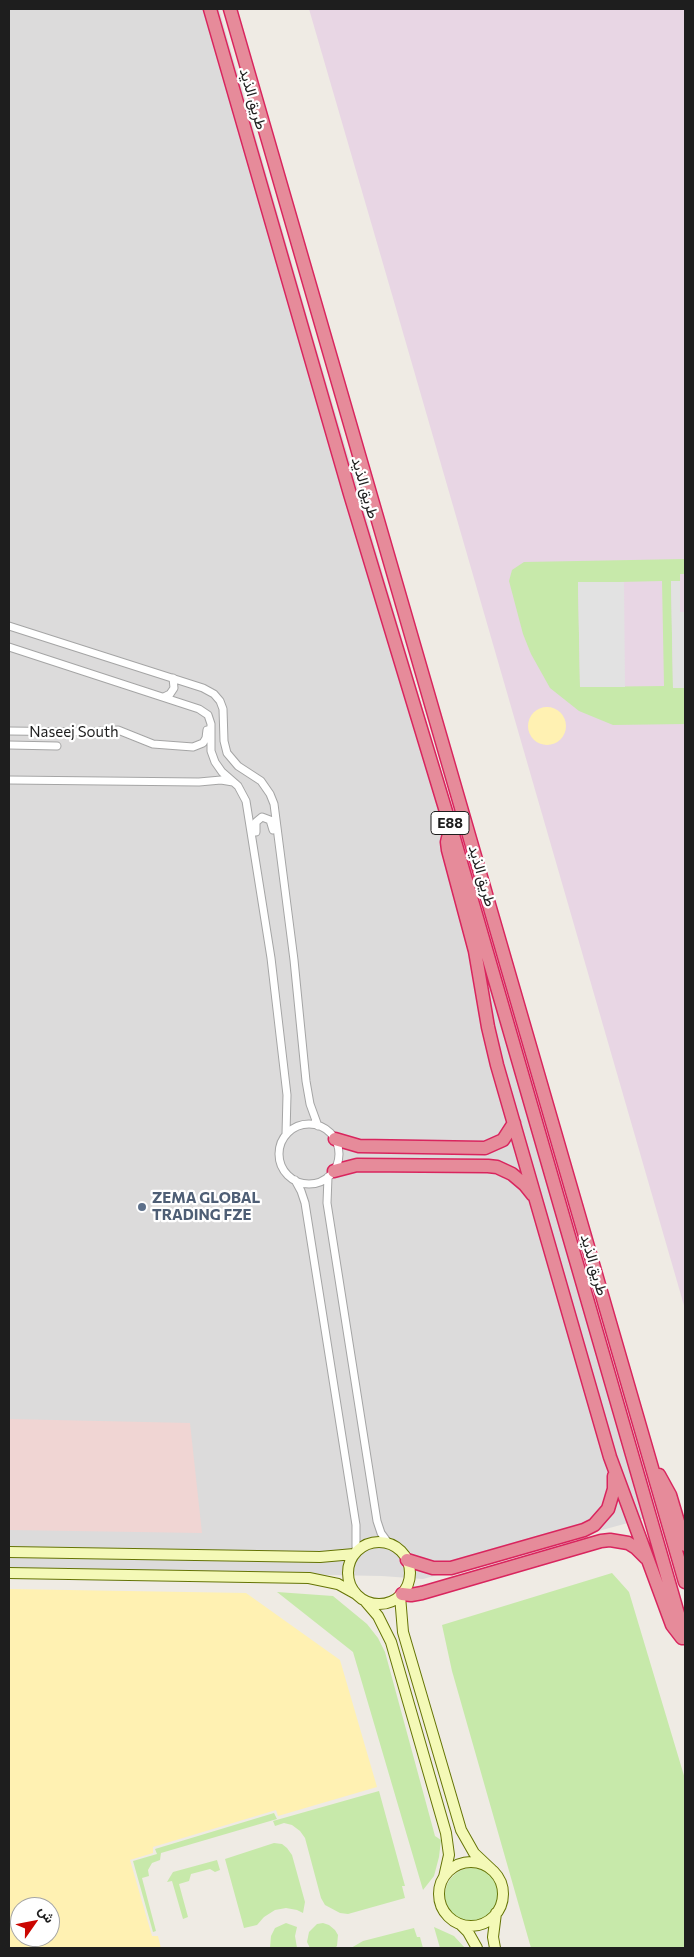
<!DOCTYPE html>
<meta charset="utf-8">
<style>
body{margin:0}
#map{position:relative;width:694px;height:1957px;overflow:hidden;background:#efebe4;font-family:Commissioner,Vazirmatn,sans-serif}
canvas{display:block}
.frame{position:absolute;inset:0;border:10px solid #1e1e1e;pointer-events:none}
.north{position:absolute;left:10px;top:1897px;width:50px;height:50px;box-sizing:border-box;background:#fff;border:1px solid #a5a5a5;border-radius:50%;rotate:57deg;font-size:14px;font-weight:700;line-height:20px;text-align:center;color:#1e1e1e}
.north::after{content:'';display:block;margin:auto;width:18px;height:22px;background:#cb0601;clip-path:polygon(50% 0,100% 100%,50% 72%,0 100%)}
</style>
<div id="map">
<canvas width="694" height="1957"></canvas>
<div class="frame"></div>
<div class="north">ش</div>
</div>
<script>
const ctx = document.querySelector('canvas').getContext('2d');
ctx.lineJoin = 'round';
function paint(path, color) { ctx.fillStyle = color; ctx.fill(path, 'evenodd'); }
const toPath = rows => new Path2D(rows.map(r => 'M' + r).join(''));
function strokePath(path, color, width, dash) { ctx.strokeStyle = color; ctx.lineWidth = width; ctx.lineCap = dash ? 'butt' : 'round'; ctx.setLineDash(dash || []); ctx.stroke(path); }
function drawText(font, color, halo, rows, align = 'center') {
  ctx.font = font + ' Commissioner,Vazirmatn,sans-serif'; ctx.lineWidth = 4.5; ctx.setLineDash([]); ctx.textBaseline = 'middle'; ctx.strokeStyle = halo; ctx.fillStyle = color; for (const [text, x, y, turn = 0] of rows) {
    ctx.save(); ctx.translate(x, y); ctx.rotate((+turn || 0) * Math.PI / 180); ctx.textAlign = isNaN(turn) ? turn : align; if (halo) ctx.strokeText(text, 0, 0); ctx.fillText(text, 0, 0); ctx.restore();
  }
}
paint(toPath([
 [9,9,219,9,318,354,439,764,657,1515,423,1579,382,1576,9,1569]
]), '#dcdbdb');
paint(toPath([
 [9,1419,190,1423,202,1533,9,1530]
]), '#f0d5d3');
paint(toPath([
 [309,9,685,9,685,1309,393,298]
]), '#e8d6e4');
paint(toPath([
 [685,559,685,574,680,574,680,581,671,581,673,688,685,688,685,724,613,725,579,711,550,688,531,654,523,634,509,581,512,570,524,562],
 [662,581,664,686,580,687,578,583],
 [612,1573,629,1592,685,1779,685,1948,531,1948,452,1671,442,1625],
 [277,1592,333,1596,367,1624,378,1638,385,1652,435,1836,441,1840,439,1857,434,1876,423,1890,353,1652],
 [379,1791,405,1886,402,1886,405,1898,348,1914,340,1913,325,1905,321,1898,305,1838,300,1831,292,1825,284,1823,275,1826,273,1821],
 [274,1813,277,1819,161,1853,160,1860,152,1863,148,1870,149,1876,142,1878,156,1931,153,1932,133,1861,157,1854,155,1849],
 [274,1843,282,1844,287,1848,292,1855,305,1902,303,1913,297,1910,286,1908,275,1910,264,1917,257,1925,244,1928,225,1859],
 [217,1860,220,1870,215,1872,210,1869,191,1874,189,1881,179,1884,188,1917,183,1919,172,1881,167,1882,173,1872],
 '445 1895a27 27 0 1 1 54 0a27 27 0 1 1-54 0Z',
 [286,1923,297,1927,295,1936,297,1948,270,1948,271,1936,275,1928],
 [323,1923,329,1925,335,1930,338,1935,337,1946,335,1948,310,1948,307,1942,309,1932,317,1924],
 [434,1927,454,1936,465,1948,440,1948],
 [414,1928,417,1937,420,1937,423,1948,351,1948,363,1941]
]), '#c7e9aa');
paint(toPath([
 '528 726a19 19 0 1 1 38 0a19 19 0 1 1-38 0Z',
 [9,1589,246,1593,340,1660,377,1787,278,1816,276,1810,153,1847,153,1853,130,1860,152,1936,158,1936,161,1948,9,1948],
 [20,1907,50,1907,50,1937,20,1937]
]), '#fff1b2');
paint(toPath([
 [671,581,680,581,680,612,685,612,685,688,673,688],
 [578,582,624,582,625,687,580,687]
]), '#e2e2e2');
const street = toPath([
 [9,626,203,688,214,694,220,701,223,709,224,741,227,753,238,766,261,781,270,794,274,804,294,960,306,1081,310,1104,318,1126],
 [9,647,199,709,208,715,211,724,211,751,215,762,222,772,238,786,246,801,271,958,287,1095,286,1134],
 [164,697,170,694,174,688,173,678],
 [9,731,88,732,118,730,153,744,193,747,203,743,206,738,207,730],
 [9,745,57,746],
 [9,780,199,782,221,780,233,782],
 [256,832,256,822,262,817,270,820,273,830],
 '279 1154a30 30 0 1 1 60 0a30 30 0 1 1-60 0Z',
 [328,1177,327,1203,377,1521,381,1533,389,1544],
 [295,1180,301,1191,305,1203,356,1525,356,1552]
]);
const secondary = toPath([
 '348 1573a31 31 0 1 1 62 0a31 31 0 1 1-62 0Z',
 [9,1552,320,1557,354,1554],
 [9,1573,309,1578,338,1584,356,1594],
 [400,1596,403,1632,461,1830,474,1853,492,1870],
 [366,1602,378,1616,391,1642,446,1833,449,1855,444,1877],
 '439 1894a32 32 0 1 1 64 0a32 32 0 1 1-64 0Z',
 [460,1924,468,1932,477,1948],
 [495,1948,493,1937,496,1913]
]);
const highway = toPath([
 [210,9,350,494,451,828,685,1638],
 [230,9,685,1582],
 [450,830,447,842,448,850,475,951,488,1027,497,1065,610,1457,672,1625,682,1638],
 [335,1139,359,1146,485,1148,503,1140,514,1123],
 [334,1171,357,1165,488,1166,497,1167,512,1174,525,1185,533,1195],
 [659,1475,670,1495,685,1545],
 [407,1560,433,1568,451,1568,584,1530,594,1525,608,1509,614,1489,614,1476],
 [402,1594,411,1595,422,1593,601,1541,610,1540,628,1543,636,1548,646,1558]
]);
strokePath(street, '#a5a5a5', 9);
strokePath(secondary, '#657405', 12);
strokePath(highway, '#d9255e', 15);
strokePath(street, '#fff', 7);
strokePath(secondary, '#f4f9b7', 10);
strokePath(highway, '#e68b9a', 12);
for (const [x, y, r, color] of [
 [142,1207,5,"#5c6f8a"]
]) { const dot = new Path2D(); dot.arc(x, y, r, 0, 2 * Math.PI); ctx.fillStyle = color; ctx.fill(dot); strokePath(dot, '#fff', 2); }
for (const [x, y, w] of [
 [450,823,38]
]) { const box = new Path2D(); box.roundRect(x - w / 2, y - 11.5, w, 23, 4); ctx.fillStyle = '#fff'; ctx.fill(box); strokePath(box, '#1e1e1e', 1); }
drawText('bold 14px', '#1e1e1e', null, [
 ["E88",450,823]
]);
drawText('15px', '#1e1e1e', '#fff', [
 ["طريق الذيد",253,99,74],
 ["طريق الذيد",365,488,74],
 ["Naseej South",74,732],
 ["طريق الذيد",482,876,74],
 ["طريق الذيد",594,1265,74]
]);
drawText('bold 15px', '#4e5e75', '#fff', [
 ["ZEMA GLOBAL",152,1198],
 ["TRADING FZE",152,1215]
], 'left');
</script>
